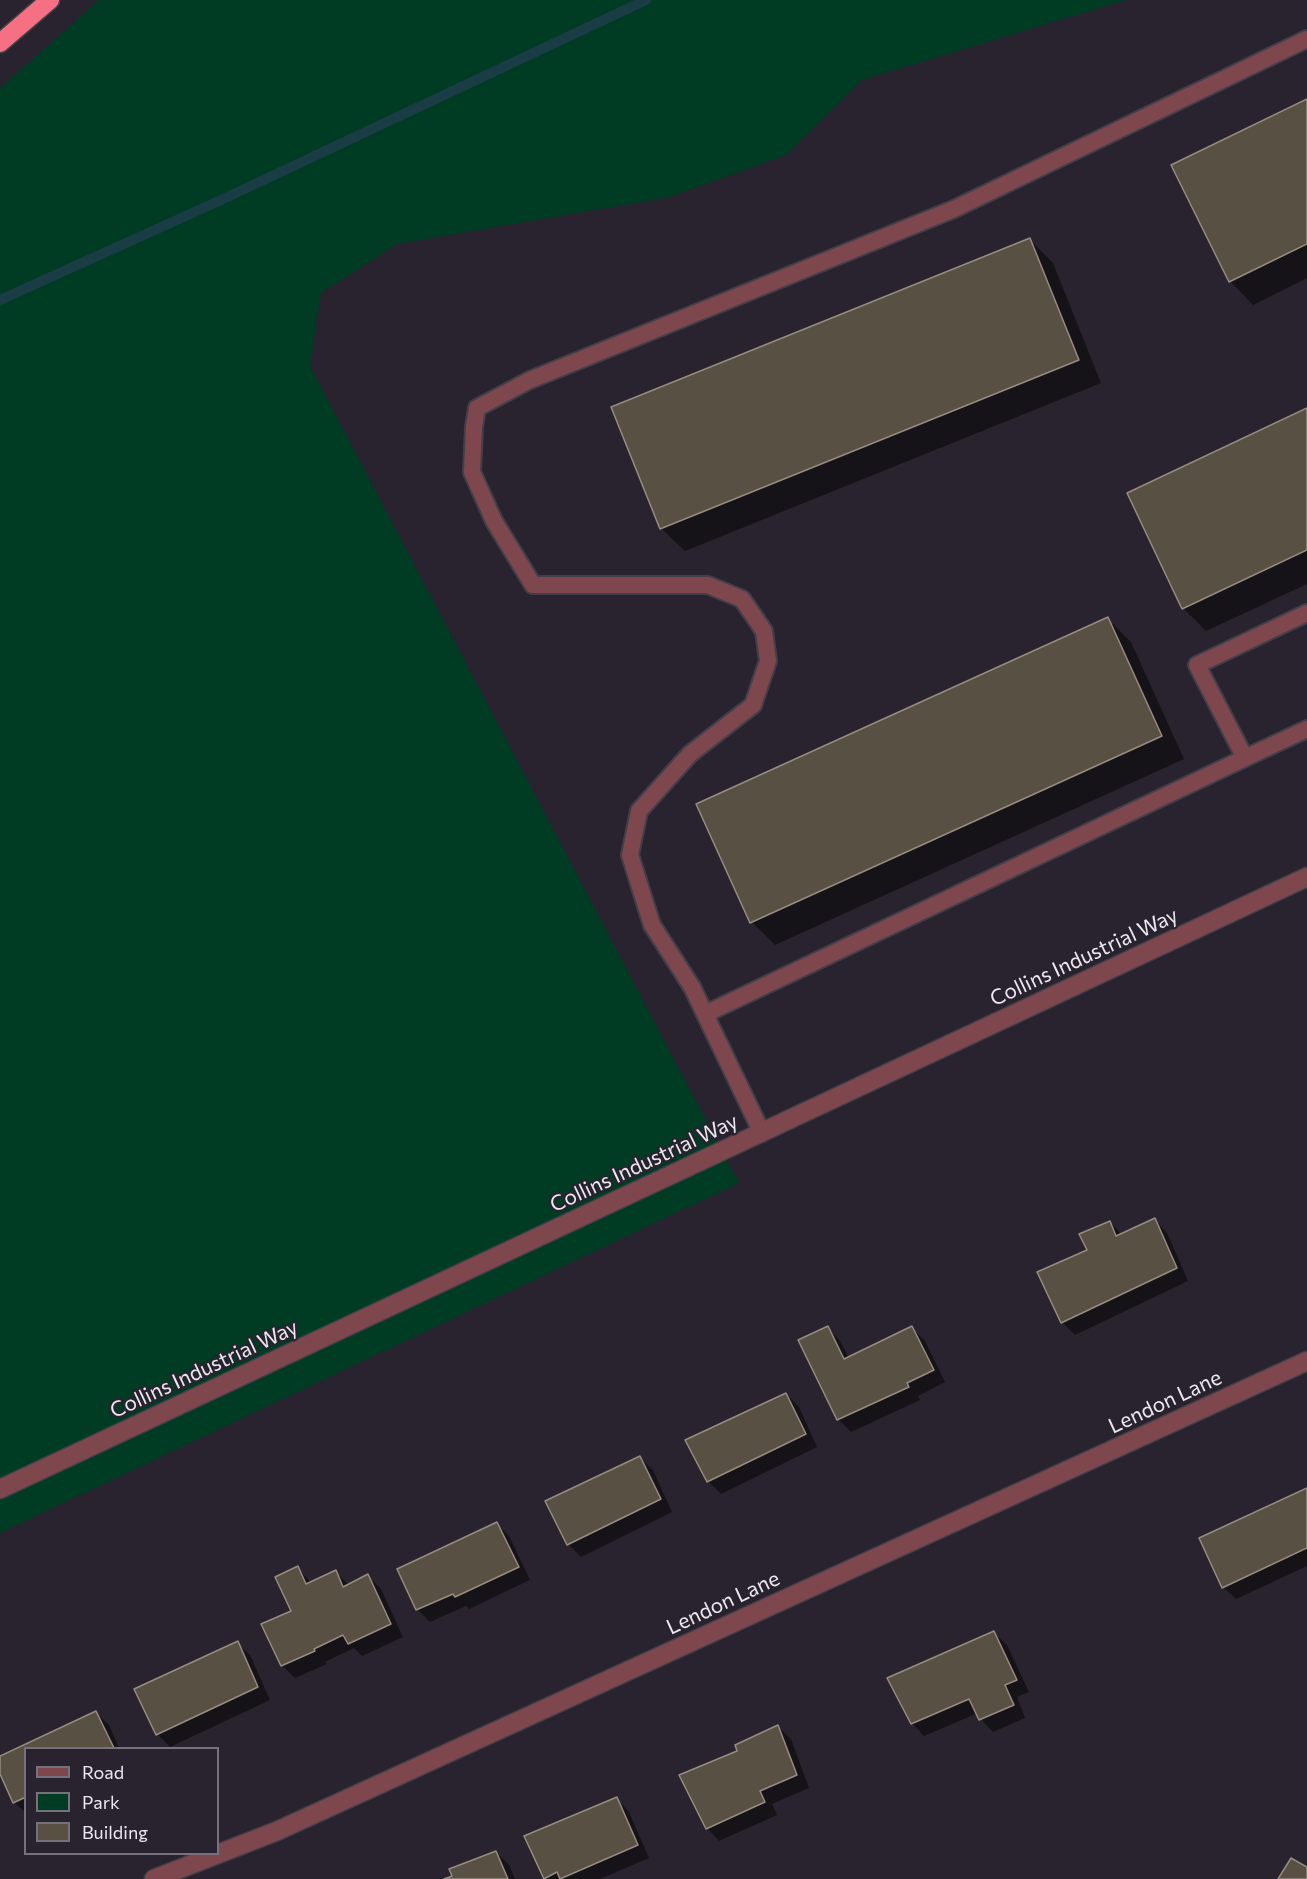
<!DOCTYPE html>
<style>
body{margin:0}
#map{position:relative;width:1307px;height:1879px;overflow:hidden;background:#28232e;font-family:Commissioner,sans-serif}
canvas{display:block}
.legend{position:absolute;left:24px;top:1747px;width:195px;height:108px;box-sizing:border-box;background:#28232e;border:2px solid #76727c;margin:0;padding:8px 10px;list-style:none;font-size:18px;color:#ebe8f0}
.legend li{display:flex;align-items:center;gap:12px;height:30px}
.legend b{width:30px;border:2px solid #76727c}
</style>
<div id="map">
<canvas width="1307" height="1879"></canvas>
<ul class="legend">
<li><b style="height:8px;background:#7e474d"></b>Road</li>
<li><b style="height:16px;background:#003b24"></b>Park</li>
<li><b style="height:16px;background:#595044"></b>Building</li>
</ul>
</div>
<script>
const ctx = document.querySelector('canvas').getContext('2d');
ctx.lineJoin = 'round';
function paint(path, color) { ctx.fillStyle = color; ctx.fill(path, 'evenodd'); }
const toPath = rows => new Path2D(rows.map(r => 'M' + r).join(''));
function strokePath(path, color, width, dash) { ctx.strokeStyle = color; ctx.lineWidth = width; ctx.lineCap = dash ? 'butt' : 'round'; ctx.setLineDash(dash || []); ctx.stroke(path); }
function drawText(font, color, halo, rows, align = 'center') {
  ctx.font = font + ' Commissioner,sans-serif'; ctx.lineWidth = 4.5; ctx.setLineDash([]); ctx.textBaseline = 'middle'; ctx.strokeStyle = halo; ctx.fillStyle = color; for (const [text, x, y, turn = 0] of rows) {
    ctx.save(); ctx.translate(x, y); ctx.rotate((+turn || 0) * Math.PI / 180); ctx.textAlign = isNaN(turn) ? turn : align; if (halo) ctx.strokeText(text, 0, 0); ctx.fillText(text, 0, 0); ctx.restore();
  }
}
paint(toPath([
 [99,0,1126,0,862,80,786,155,670,197,397,244,321,293,310,366,739,1183,0,1533,0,88]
]), '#003b24');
paint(toPath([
 [1307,100,1307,278,1253,305,1230,281],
 [1030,240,1053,263,1101,383,685,551,661,528],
 [1307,410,1307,584,1206,631,1183,608],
 [1108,619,1131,642,1184,759,775,945,752,922],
 [1155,1220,1167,1233,1188,1281,1075,1335,1062,1322,1089,1251,1110,1222,1122,1235],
 [828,1328,840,1341,849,1358,912,1328,925,1341,945,1382,918,1396,920,1400,851,1432,838,1419],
 [786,1394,799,1407,817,1447,721,1494,708,1481],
 [640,1458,653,1470,672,1512,581,1557,568,1544],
 [1307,1490,1307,1566,1236,1599,1223,1587],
 [497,1524,509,1536,530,1580,469,1609,466,1606,430,1622,418,1610,399,1570],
 [298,1568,311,1583,336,1572,349,1585,368,1576,381,1589,403,1637,362,1656,354,1648,325,1662,327,1664,295,1678,282,1665,293,1611],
 [994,1633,1007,1645,1029,1692,1017,1697,1025,1718,993,1732,981,1719,978,1713,924,1736,912,1723],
 [237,1643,250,1655,270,1700,170,1747,157,1734],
 [96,1713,109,1725,119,1748,26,1748,26,1813,14,1802,0,1770,0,1757],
 [778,1727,791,1739,809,1788,772,1804,777,1815,719,1841,707,1828,739,1752],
 [617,1799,629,1812,649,1858,600,1879,546,1879,545,1878],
 [496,1852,509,1865,515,1879,448,1879]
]), '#0007');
strokePath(toPath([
 [0,300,221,200,646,0]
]), '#1a3d45', 10);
const building = toPath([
 [1307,99,1307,244,1229,282,1171,165,1307,99],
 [1030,238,1079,360,660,529,611,407,1030,238],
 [1307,408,1307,550,1182,609,1127,493,1307,408],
 [1108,617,1162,736,750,923,696,804,1108,617],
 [1155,1218,1177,1268,1061,1323,1037,1272,1087,1250,1079,1234,1110,1221,1116,1236,1155,1218],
 [828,1326,844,1359,912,1326,934,1370,907,1383,909,1387,837,1420,798,1340,828,1326],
 [786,1393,806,1434,707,1482,685,1440,786,1393],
 [640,1456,661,1499,567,1545,545,1501,640,1456],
 [1307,1488,1307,1548,1222,1588,1199,1538,1307,1488],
 [497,1522,519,1567,455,1597,453,1594,416,1610,397,1569,497,1522],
 [298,1566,306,1584,336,1570,343,1587,368,1574,391,1624,348,1644,343,1635,314,1649,315,1651,281,1666,261,1624,291,1611,275,1577,298,1566],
 [994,1631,1017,1680,1005,1685,1014,1705,979,1720,969,1699,911,1724,887,1678,994,1631],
 [238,1641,258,1687,156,1735,134,1689,238,1641],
 [96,1711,114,1748,26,1748,26,1797,13,1803,0,1774,0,1756,96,1711],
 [778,1725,797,1775,760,1791,765,1802,706,1829,679,1775,737,1751,735,1745,778,1725],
 [617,1797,638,1845,560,1879,557,1872,544,1879,524,1836,617,1797],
 [496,1851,508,1879,444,1879,452,1876,449,1869,496,1851],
 [1291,1858,1307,1867,1307,1879,1278,1879,1291,1858]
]);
paint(building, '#595044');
strokePath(building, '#978c7f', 1.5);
const service = toPath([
 [1307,613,1197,665,1245,758,1307,729],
 [705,1014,1245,758],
 [762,1133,692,987,652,925,630,855,639,811,690,754,753,705,768,661,764,631,742,599,708,585,533,585,494,521,472,472,474,427,477,408,530,380,954,209,1307,39]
]);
const minor = toPath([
 [154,1879,277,1831,1307,1361]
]);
const tertiary = toPath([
 [0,1489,1307,877]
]);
const motorway = toPath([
 [0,43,50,0]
]);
strokePath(service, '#433f49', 20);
strokePath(minor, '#433f49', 21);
strokePath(tertiary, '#433f49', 21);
strokePath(motorway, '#433f49', 21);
strokePath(service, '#7e474d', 16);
strokePath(minor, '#7e474d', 18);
strokePath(tertiary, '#7e474d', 18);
strokePath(motorway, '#f67083', 18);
drawText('21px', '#ebe8f0', '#28232e', [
 ["Collins Industrial Way",1084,957,-25],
 ["Collins Industrial Way",644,1163,-25],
 ["Collins Industrial Way",204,1369,-25],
 ["Lendon Lane",1165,1402,-25],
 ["Lendon Lane",723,1603,-25]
]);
</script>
